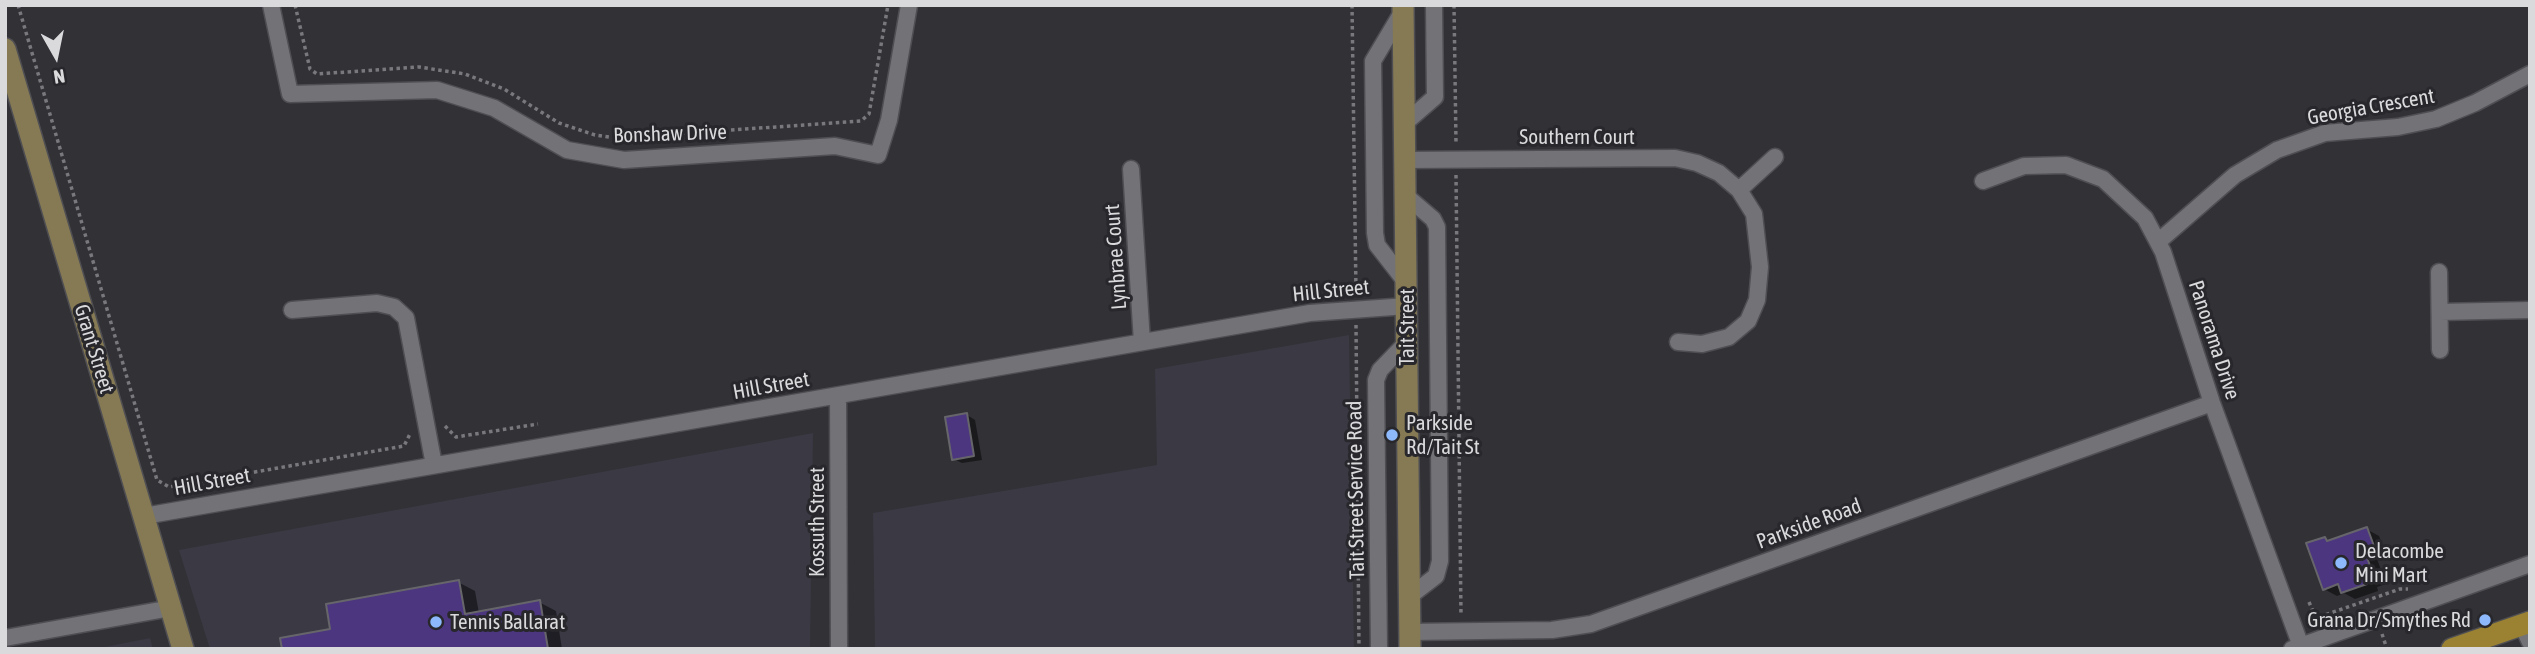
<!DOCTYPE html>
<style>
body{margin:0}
#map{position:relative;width:2535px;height:654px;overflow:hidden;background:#313136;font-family:"Asap Condensed",sans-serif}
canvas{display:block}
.frame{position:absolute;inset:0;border:7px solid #dadadd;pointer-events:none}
.north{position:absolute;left:21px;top:21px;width:70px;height:70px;-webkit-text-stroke:5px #28272b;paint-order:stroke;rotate:171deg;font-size:19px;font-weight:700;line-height:28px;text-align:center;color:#dadadd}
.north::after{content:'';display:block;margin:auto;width:24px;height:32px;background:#dadadd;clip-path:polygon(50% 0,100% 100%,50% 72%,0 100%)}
</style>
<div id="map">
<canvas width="2535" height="654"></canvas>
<div class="frame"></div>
<div class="north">N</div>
</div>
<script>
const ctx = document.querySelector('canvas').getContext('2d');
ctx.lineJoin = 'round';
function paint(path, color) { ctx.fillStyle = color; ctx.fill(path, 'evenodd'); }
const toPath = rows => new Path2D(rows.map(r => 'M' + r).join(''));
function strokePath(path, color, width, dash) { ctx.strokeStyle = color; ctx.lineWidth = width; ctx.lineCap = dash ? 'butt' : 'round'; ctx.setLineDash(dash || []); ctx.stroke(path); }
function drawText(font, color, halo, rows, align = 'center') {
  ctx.font = font + ' "Asap Condensed",sans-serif'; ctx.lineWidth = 6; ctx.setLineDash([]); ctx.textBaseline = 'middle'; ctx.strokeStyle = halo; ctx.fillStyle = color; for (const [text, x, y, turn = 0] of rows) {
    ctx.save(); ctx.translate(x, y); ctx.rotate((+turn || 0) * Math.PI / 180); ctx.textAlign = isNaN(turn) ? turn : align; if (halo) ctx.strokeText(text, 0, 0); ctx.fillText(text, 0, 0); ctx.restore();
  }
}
paint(toPath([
 [1349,335,1354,649,875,649,873,513,1157,465,1155,369],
 [813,433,810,649,210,649,179,550],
 [150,638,153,649,95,649]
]), '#3b3944');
paint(toPath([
 [967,415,975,420,982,460,962,463,954,459],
 [2366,529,2379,536,2385,553,2376,556,2386,584,2377,587,2378,591,2355,599,2344,593,2337,596,2324,589,2325,539,2330,542],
 [458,582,475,591,479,613,539,602,556,611,562,649,284,649]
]), '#0007');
const building = toPath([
 [967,413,974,456,952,460,945,417,967,413],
 [2367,527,2374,546,2364,549,2374,577,2366,580,2367,584,2341,593,2338,584,2323,590,2306,543,2325,537,2327,541,2367,527],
 [459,580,465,614,540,600,548,649,282,649,280,638,330,629,326,604,459,580]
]);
paint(building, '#4b367f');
strokePath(building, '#66656a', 2);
const street = toPath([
 [271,5,290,94,437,90,494,108,567,150,624,160,835,146,878,155,889,120,909,5],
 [1401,14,1373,61,1375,233,1377,245,1405,281],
 [1405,123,1435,97,1434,5],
 [1405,160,1675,158,1697,163,1719,173,1739,190,1754,214,1760,267,1757,300,1748,321,1729,337,1702,344,1678,342],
 [1131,169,1142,342],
 [1983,181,2024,166,2066,165,2103,179,2145,218,2163,252,2212,403,2302,649],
 [1739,190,1775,157],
 [1405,195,1433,219,1437,227,1440,561,1436,576,1410,596],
 [2159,241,2235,175,2277,150,2325,133,2398,127,2436,119,2475,103,2530,74],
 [2439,272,2440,350],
 [292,310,377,303,394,307,406,318,434,465],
 [2440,312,2530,310],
 [838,396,839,649],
 [144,516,1310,313,1407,306],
 [2522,625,2530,642],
 [1410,632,1552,630,1591,624,2212,403],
 [5,638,171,608],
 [1379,649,1376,380,1380,370,1407,342],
 [2292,649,2530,564]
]);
const secondary = toPath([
 [1403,5,1410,649],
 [5,49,183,649]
]);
const primary = toPath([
 [2452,649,2530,622]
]);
strokePath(street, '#4f4f53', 19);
strokePath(secondary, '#4f4f53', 24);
strokePath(primary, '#4f4f53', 24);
strokePath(toPath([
 [18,5,157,480,169,487,404,446,410,434],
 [295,5,310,69,317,74,419,67,465,74,504,89,559,123,595,135,617,138,861,121,869,114,888,5],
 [1352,5,1356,293],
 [1454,5,1456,143],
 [1456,175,1461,616],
 [1356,325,1359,649],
 [445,426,456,437,538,424],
 [2309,602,2316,618,2400,589,2408,589],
 [2382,634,2387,649]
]), '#79797d', 3.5, [3.5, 3.5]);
strokePath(street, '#727277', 16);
strokePath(secondary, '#867a54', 21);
strokePath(primary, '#9a8232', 21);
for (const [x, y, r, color] of [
 [1392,435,7,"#8db9fc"],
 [2341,563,7,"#8db9fc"],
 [2485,620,7,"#8db9fc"],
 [436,622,7,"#8db9fc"]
]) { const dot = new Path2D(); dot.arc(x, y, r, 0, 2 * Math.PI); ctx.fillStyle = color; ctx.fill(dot); strokePath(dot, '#28272b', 2.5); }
drawText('21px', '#dadadd', '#28272b', [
 ["Georgia Crescent",2371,107,-10],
 ["Bonshaw Drive",670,134,-2],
 ["Southern Court",1577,137],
 ["Lynbrae Court",1116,257,-94],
 ["Hill Street",1331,291,-6],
 ["Tait Street",1407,327,-90],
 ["Panorama Drive",2214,340,72],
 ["Grant Street",94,349,73],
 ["Hill Street",771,386,-10],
 ["Hill Street",212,482,-10],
 ["Tait Street Service Road",1356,490,-91],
 ["Kossuth Street",817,522,-90],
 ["Parkside Road",1809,524,-20]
]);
drawText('21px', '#dadadd', '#28272b', [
 ["Parkside",1406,423],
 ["Rd/Tait St",1406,447],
 ["Delacombe",2355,551],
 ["Mini Mart",2355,575],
 ["Grana Dr/Smythes Rd",2471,620,"right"],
 ["Tennis Ballarat",450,622]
], 'left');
</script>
